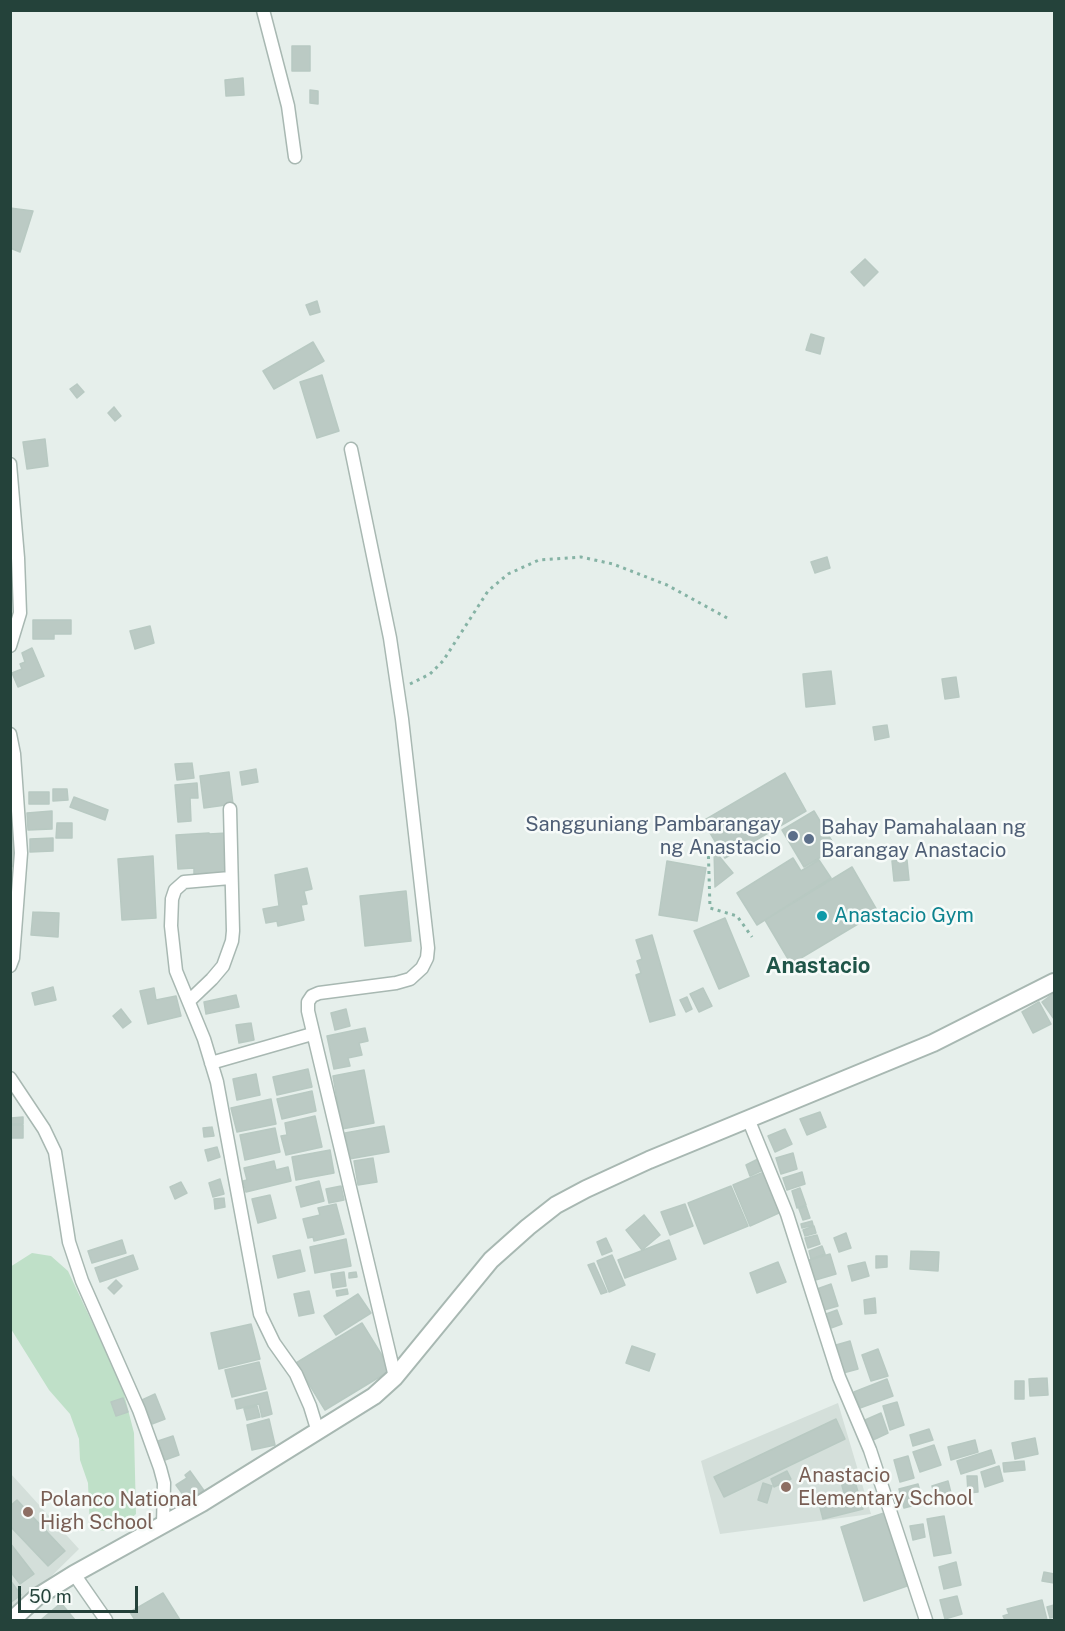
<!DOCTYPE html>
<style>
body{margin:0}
#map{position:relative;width:1065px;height:1631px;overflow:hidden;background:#e6efeb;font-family:"Public Sans",sans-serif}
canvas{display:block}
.frame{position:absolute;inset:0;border:12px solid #24423a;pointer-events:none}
.scale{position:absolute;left:18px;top:1586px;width:120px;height:27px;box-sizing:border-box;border:3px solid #24423a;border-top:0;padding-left:8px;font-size:18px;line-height:21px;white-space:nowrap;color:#24423a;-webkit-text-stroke:4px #f7fbf9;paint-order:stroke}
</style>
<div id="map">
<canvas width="1065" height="1631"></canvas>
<div class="frame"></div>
<div class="scale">50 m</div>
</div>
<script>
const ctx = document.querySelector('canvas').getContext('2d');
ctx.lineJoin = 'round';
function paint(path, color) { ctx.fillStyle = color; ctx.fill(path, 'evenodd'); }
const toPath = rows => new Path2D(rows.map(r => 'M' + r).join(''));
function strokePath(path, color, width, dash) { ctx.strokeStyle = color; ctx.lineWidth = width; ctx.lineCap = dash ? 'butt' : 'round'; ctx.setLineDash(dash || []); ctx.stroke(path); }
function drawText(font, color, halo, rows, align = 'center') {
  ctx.font = font + ' "Public Sans",sans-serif'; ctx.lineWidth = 5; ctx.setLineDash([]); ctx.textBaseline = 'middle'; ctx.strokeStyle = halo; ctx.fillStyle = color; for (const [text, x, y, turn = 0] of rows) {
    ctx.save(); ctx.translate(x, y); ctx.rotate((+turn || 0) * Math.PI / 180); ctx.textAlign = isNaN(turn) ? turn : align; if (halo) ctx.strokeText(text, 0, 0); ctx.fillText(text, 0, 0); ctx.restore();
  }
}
paint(toPath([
 [838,1403,871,1514,720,1534,701,1461],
 [11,1474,79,1549,11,1616]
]), '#d4dfda');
paint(toPath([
 [32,1253,51,1256,68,1271,122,1386,134,1433,136,1514,117,1531,90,1530,88,1483,80,1460,79,1439,70,1414,49,1390,11,1329,10,1267]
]), '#bfe0c8');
const building = toPath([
 [292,46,310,46,310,71,292,71,292,46],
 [243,78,244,95,226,96,225,80,243,78],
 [310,90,318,91,318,104,310,103,310,90],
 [10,208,33,211,20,252,10,248,10,208],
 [865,259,878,272,864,286,851,272,865,259],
 [317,301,320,312,310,315,306,305,317,301],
 [811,334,824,338,820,354,806,350,811,334],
 [313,342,324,361,274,389,263,371,313,342],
 [322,375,339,431,317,438,300,382,322,375],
 [77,384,84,392,77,398,70,389,77,384],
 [114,407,121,416,115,421,108,413,114,407],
 [45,439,48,466,27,469,23,442,45,439],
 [827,557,830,568,815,573,811,562,827,557],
 [33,620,71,620,71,634,54,634,54,639,33,639,33,620],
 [150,626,154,643,135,649,130,631,150,626],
 [32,648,44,676,18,687,12,673,22,669,20,664,25,662,22,653,32,648],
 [831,671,835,704,806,707,803,674,831,671],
 [956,677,959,697,945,699,942,679,956,677],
 [887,725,889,737,875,740,873,727,887,725],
 [192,763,194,778,177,780,175,764,192,763],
 [256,769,258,782,242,785,240,772,256,769],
 [229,772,233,804,204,808,200,776,229,772],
 [785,773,806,811,725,858,703,821,785,773],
 [197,783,198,798,190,798,191,821,178,822,175,785,197,783],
 [53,789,67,789,68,800,53,801,53,789],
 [29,792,49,792,49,804,29,804,29,792],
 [74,797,108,810,105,820,70,807,74,797],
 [52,811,52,829,28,830,27,813,52,811],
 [814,811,836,848,804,867,782,830,814,811],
 [57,823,72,823,72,838,56,838,57,823],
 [10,831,13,831,16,866,10,867,10,831],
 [209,833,209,834,227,833,229,876,209,877,209,873,194,874,194,868,178,869,176,835,209,833],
 [53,838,53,851,30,852,30,839,53,838],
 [714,850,733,873,715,887,714,850],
 [153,856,156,918,122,920,118,859,153,856],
 [793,858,801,871,819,860,831,878,757,925,737,893,793,858],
 [907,860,909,880,894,881,892,861,907,860],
 [667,861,706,868,697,921,659,915,667,861],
 [852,867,878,912,791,964,765,920,852,867],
 [307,868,312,889,304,891,307,904,301,905,304,920,278,926,277,921,266,923,263,909,279,906,275,875,307,868],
 [406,891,411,941,365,946,360,896,406,891],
 [33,912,59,913,58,937,31,935,33,912],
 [725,918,749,976,719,989,694,931,725,918],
 [652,935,675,1015,650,1022,636,975,641,973,637,961,642,959,636,940,652,935],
 [53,987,56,1000,35,1005,32,993,53,987],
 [154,988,156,1000,176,996,181,1016,148,1024,140,991,154,988],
 [703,988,712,1006,699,1012,690,994,703,988],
 [1054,993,1054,1019,1042,1002,1054,993],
 [236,995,239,1007,206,1014,204,1002,236,995],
 [687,997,692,1009,686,1012,680,1000,687,997],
 [1039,1002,1051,1024,1033,1033,1022,1012,1039,1002],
 [121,1009,131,1022,123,1028,113,1016,121,1009],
 [346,1009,350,1026,335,1030,331,1013,346,1009],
 [251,1023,254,1040,239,1043,236,1025,251,1023],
 [365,1028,368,1041,359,1043,362,1055,348,1058,350,1066,334,1069,327,1036,365,1028],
 [308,1069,312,1087,277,1095,273,1077,308,1069],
 [364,1070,374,1123,342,1129,333,1076,364,1070],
 [256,1074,260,1095,237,1100,233,1079,256,1074],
 [312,1091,316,1111,282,1119,277,1099,312,1091],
 [271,1099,276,1124,237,1132,231,1108,271,1099],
 [820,1112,826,1127,807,1135,800,1119,820,1112],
 [315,1116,322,1147,286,1155,281,1136,287,1135,285,1123,315,1116],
 [23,1117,23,1124,11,1124,11,1118,23,1117],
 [10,1125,23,1125,23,1138,11,1138,10,1125],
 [384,1126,389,1152,349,1159,345,1133,384,1126],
 [212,1127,214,1136,204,1137,203,1128,212,1127],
 [275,1128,280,1152,245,1160,240,1135,275,1128],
 [785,1129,792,1144,775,1152,768,1136,785,1129],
 [217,1147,220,1157,208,1161,205,1150,217,1147],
 [330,1150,334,1173,296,1180,292,1157,330,1150],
 [793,1153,797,1169,781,1174,776,1158,793,1153],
 [373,1158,377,1182,358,1185,354,1161,373,1158],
 [758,1159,763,1170,750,1176,746,1165,758,1159],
 [274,1161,276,1170,288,1167,291,1181,246,1192,243,1181,247,1180,244,1168,274,1161],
 [764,1172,781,1212,750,1226,733,1185,764,1172],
 [802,1172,805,1184,787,1190,783,1178,802,1172],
 [220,1179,224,1194,213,1197,209,1183,220,1179],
 [319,1181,324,1201,301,1207,296,1187,319,1181],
 [181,1182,187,1193,175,1199,170,1187,181,1182],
 [341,1186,344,1200,329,1203,326,1189,341,1186],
 [731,1186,748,1226,704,1244,688,1203,731,1186],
 [800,1188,806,1205,797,1208,792,1191,800,1188],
 [270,1195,276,1218,258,1223,252,1199,270,1195],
 [224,1198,225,1207,215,1209,214,1199,224,1198],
 [336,1204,344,1234,314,1241,313,1237,308,1238,303,1219,320,1215,318,1208,336,1204],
 [685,1204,693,1226,670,1235,661,1212,685,1204],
 [806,1206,810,1218,803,1220,799,1209,806,1206],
 [644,1215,660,1235,642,1250,626,1230,644,1215],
 [812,1221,813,1225,802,1228,801,1224,812,1221],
 [814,1226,816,1233,805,1236,803,1230,814,1226],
 [846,1233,851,1248,839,1252,834,1238,846,1233],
 [817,1235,820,1244,808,1248,805,1238,817,1235],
 [606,1238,612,1251,602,1255,597,1242,606,1238],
 [346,1239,351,1266,315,1273,310,1247,346,1239],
 [122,1240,126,1253,92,1263,88,1251,122,1240],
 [669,1240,676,1259,625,1278,618,1260,669,1240],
 [822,1246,825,1254,811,1259,809,1251,822,1246],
 [300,1250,305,1271,278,1278,273,1256,300,1250],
 [911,1251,939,1252,938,1271,910,1269,911,1251],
 [830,1254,836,1274,812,1281,806,1261,830,1254],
 [133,1255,138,1269,100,1282,95,1268,133,1255],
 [612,1255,625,1285,609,1292,597,1261,612,1255],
 [876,1256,887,1256,887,1267,876,1268,876,1256],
 [778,1262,786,1282,757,1293,750,1273,778,1262],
 [865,1262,869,1276,852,1281,848,1266,865,1262],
 [594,1263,607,1292,601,1294,588,1265,594,1263],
 [344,1272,346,1286,333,1288,331,1274,344,1272],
 [356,1272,357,1277,349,1278,349,1273,356,1272],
 [116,1280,122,1286,114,1294,108,1288,116,1280],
 [831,1284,838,1306,824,1310,817,1289,831,1284],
 [347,1289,348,1294,337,1296,336,1291,347,1289],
 [309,1291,314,1313,299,1316,294,1294,309,1291],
 [358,1294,371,1313,336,1335,324,1316,358,1294],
 [875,1298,876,1313,865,1314,864,1300,875,1298],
 [837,1310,842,1324,831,1328,826,1314,837,1310],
 [362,1323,391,1370,325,1410,296,1363,362,1323],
 [251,1324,260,1359,219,1369,211,1333,251,1324],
 [850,1341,858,1369,843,1373,836,1345,850,1341],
 [632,1346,655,1354,649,1371,626,1363,632,1346],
 [878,1349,888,1376,871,1381,862,1355,878,1349],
 [259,1362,266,1389,232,1397,225,1370,259,1362],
 [1047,1378,1048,1395,1030,1396,1029,1379,1047,1378],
 [887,1379,893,1396,860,1408,854,1392,887,1379],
 [1015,1381,1024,1381,1024,1399,1015,1399,1015,1381],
 [267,1392,272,1414,262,1417,259,1404,237,1409,235,1400,267,1392],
 [155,1394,165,1419,152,1424,142,1400,155,1394],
 [123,1398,128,1412,116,1416,111,1402,123,1398],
 [897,1402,904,1425,890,1430,883,1406,897,1402],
 [257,1406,260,1417,247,1420,244,1409,257,1406],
 [881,1413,888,1433,873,1440,865,1420,881,1413],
 [269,1419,275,1445,252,1450,247,1425,269,1419],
 [836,1419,845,1439,724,1497,714,1477,836,1419],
 [929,1429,933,1440,913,1446,910,1435,929,1429],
 [173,1436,179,1455,165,1460,158,1441,173,1436],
 [1035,1438,1038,1454,1015,1459,1012,1443,1035,1438],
 [975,1440,978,1452,951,1460,948,1447,975,1440],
 [934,1445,941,1465,920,1472,913,1452,934,1445],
 [991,1450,995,1463,961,1474,957,1461,991,1450],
 [908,1456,914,1478,900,1482,894,1460,908,1456],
 [1024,1461,1025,1470,1004,1472,1003,1463,1024,1461],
 [999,1466,1003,1481,985,1487,981,1472,999,1466],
 [851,1468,863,1509,823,1519,818,1500,844,1493,838,1471,851,1468],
 [190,1471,205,1492,189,1503,176,1485,187,1478,185,1475,190,1471],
 [787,1471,791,1479,774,1487,771,1479,787,1471],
 [967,1476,977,1476,978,1492,968,1493,967,1476],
 [948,1481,952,1497,930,1503,928,1494,934,1493,932,1486,948,1481],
 [763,1483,772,1486,767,1503,758,1500,763,1483],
 [918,1484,923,1503,904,1508,899,1489,918,1484],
 [17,1500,65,1551,48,1566,10,1526,10,1506,17,1500],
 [884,1513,907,1586,864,1601,841,1527,884,1513],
 [944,1516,951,1553,934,1556,927,1519,944,1516],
 [923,1524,925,1537,913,1540,910,1526,923,1524],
 [10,1543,34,1574,20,1584,10,1571,10,1543],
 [956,1562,961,1585,944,1589,939,1567,956,1562],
 [1044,1572,1054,1574,1054,1583,1042,1581,1044,1572],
 [10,1580,21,1595,10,1603,10,1580],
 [163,1593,180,1620,135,1620,130,1612,163,1593],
 [957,1596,962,1614,945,1619,940,1600,957,1596],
 [1042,1600,1047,1620,1005,1620,1003,1616,1009,1614,1007,1609,1042,1600],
 [61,1603,75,1620,43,1620,42,1619,61,1603],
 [1054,1605,1054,1617,1050,1618,1047,1607,1054,1605]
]);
paint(building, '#bbcac4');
strokePath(building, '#b8c9c2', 1.5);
const minor = toPath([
 [263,10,288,106,295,157],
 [351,449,390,638,402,719,428,948,427,958,422,968,410,979,396,983,319,993,312,996,308,1002,308,1011,395,1377],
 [10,464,18,558,20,613,10,646],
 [10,734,14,754,21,853,13,958,10,966],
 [230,878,184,882,175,890,172,899,171,926,176,971,204,1039,217,1082,260,1314,274,1343,296,1374,310,1406,318,1432],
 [189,1001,212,979,223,966,232,941,233,931,230,809],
 [211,1063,312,1034],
 [10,1078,44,1129,55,1152,69,1242,82,1281,139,1410,160,1468,164,1483,163,1525],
 [749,1121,787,1214,839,1377,870,1450,926,1620],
 [74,1574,106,1620]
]);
const tertiary = toPath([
 [12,1620,37,1597,74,1574,202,1503,374,1396,395,1377,491,1260,528,1227,556,1205,586,1189,649,1160,933,1043,1054,982]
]);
strokePath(minor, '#a8b8b2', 15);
strokePath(tertiary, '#a8b8b2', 20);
strokePath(toPath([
 [410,684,430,674,443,661,488,591,508,574,539,560,581,557,613,564,667,585,729,619],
 [708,841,710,908,737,916,752,937]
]), '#86b3a5', 3, [3, 4.5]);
strokePath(minor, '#fff', 12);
strokePath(tertiary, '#fff', 16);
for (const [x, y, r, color] of [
 [793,836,6,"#5c6f8a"],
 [809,839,6,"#5c6f8a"],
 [822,916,6,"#0f9aa8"],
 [786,1487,6,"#8d6e63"],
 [28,1512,6,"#8d6e63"]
]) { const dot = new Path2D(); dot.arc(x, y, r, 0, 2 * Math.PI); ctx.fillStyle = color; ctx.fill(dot); strokePath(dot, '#f7fbf9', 2); }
drawText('20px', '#4e5e75', '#f7fbf9', [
 ["Sangguniang Pambarangay",781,825],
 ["ng Anastacio",781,848],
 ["Bahay Pamahalaan ng",821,828,"left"],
 ["Barangay Anastacio",821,851,"left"]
], 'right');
drawText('20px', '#0d838f', '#f7fbf9', [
 ["Anastacio Gym",834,916]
], 'left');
drawText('20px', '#785e54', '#f7fbf9', [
 ["Anastacio",798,1476],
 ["Elementary School",798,1499],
 ["Polanco National",40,1500],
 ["High School",40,1523]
], 'left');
drawText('bold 22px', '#1f5548', '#f7fbf9', [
 ["Anastacio",818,966]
]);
</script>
